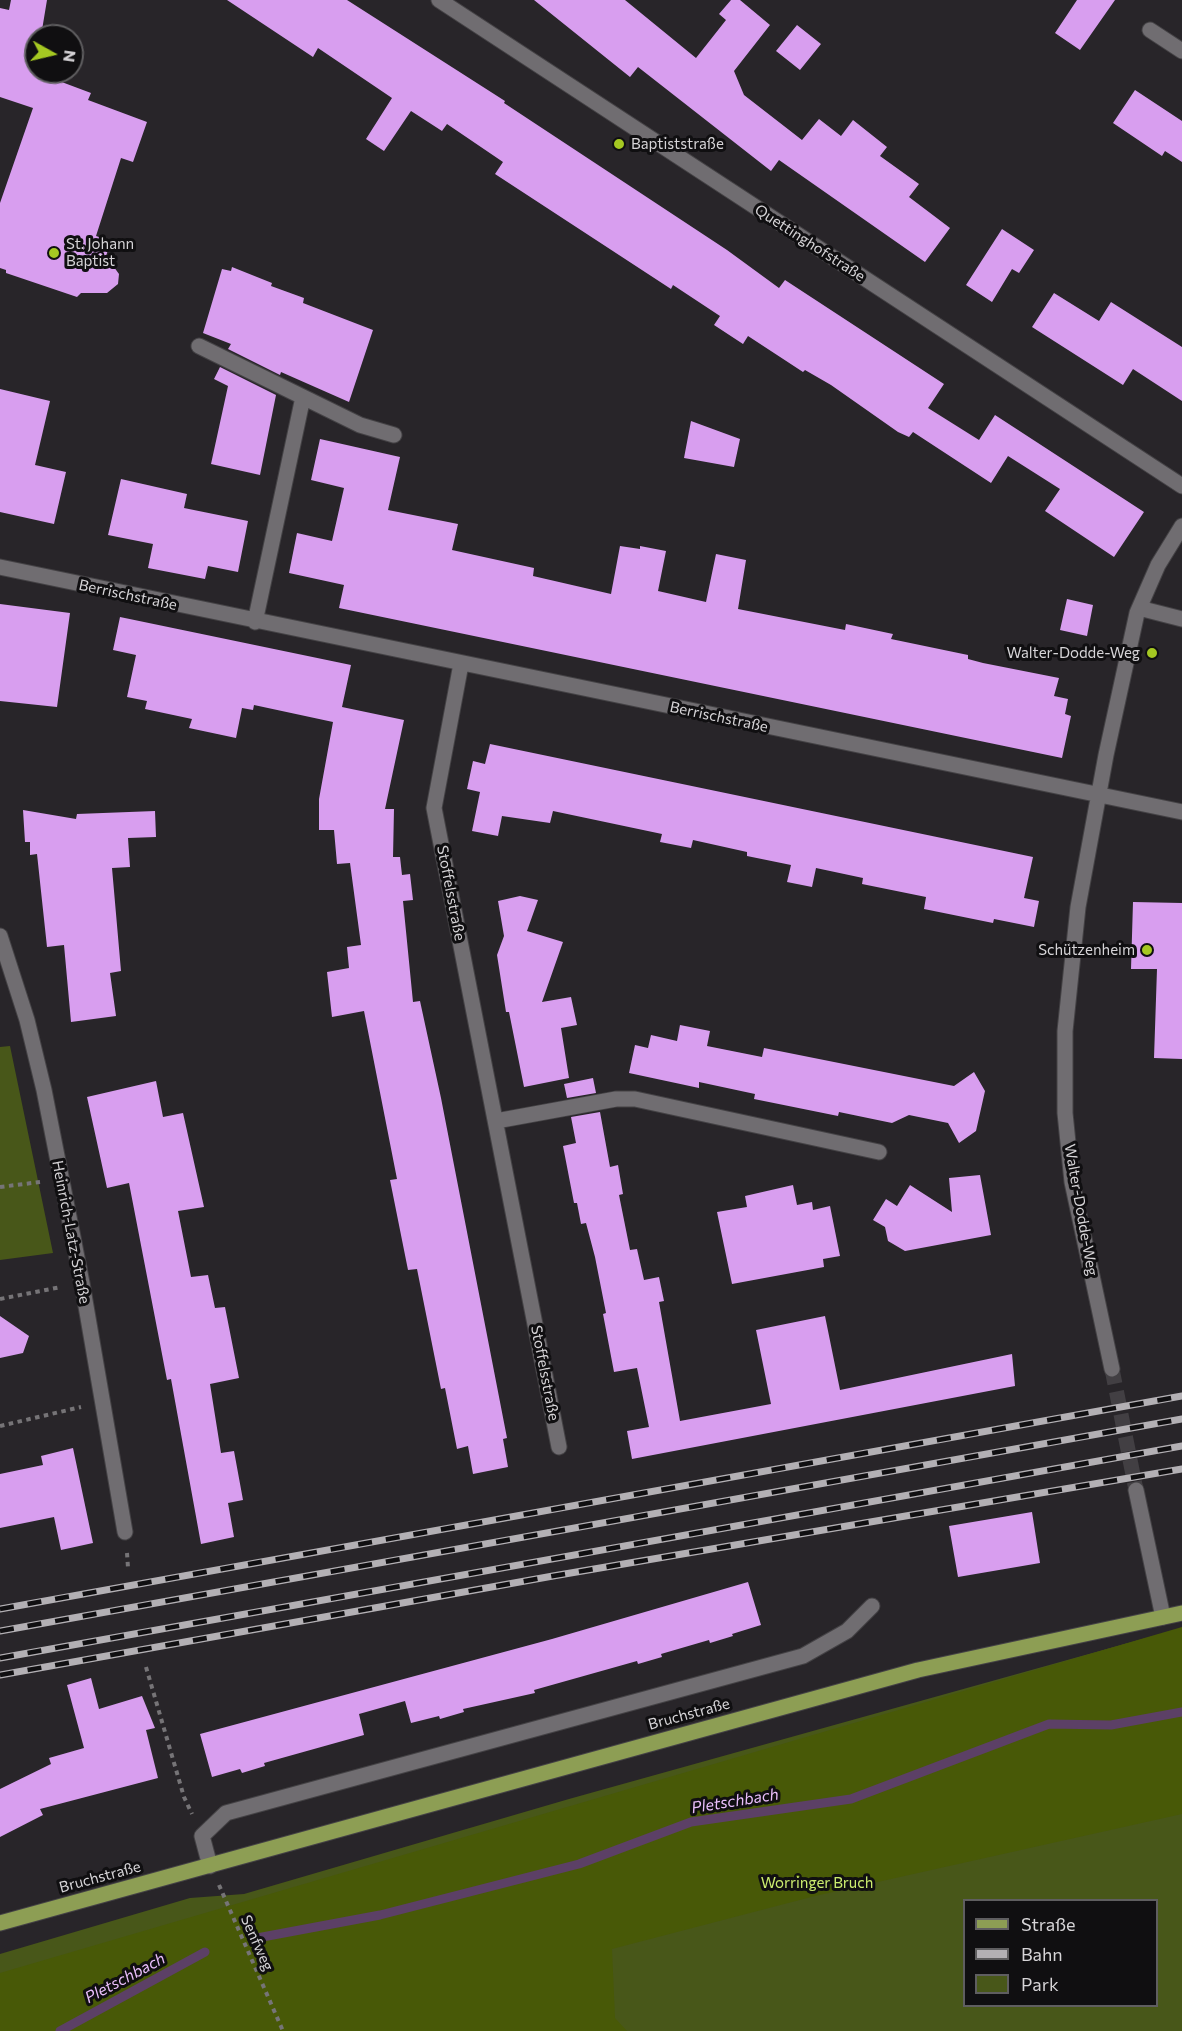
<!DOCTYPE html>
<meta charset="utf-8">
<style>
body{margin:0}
#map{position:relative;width:1182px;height:2031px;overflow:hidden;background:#282529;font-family:Commissioner,sans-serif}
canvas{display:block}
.legend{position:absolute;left:963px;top:1899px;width:195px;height:108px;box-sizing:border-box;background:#100f11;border:2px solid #5f5e60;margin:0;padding:8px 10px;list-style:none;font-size:18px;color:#d6d4d7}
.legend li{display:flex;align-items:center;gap:12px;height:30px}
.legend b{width:30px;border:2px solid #5f5e60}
.north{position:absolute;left:24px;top:24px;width:60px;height:60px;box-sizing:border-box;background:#100f11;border:2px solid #5f5e60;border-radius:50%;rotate:98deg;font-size:16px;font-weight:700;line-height:24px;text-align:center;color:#d6d4d7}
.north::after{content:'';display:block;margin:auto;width:21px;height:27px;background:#a5c822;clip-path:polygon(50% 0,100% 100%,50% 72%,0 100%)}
</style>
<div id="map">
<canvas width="1182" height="2031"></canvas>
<ul class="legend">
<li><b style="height:8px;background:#8d9e54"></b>Straße</li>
<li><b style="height:8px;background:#b3b0b4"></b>Bahn</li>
<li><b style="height:16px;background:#485719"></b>Park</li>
</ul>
<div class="north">N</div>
</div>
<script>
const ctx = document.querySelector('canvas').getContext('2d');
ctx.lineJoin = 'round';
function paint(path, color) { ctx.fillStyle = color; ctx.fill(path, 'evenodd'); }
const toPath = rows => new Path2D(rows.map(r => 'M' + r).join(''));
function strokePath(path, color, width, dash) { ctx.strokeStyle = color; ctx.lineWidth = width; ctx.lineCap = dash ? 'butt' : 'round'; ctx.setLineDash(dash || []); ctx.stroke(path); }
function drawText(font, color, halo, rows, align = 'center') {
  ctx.font = font + ' Commissioner,sans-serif'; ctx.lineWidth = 6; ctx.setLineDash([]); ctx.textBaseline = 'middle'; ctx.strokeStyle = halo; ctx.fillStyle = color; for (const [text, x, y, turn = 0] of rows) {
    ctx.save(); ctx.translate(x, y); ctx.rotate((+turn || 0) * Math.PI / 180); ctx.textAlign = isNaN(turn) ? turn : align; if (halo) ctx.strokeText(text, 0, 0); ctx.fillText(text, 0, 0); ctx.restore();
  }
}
paint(toPath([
 [10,1046,53,1253,0,1260,0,1047],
 [1182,1628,1182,2031,0,2031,0,1954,190,1898,244,1894,569,1799],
 [964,1900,1156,1900,1156,2006,964,2006]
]), '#485719');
paint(toPath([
 [1182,1627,1182,1814,815,1896,612,1949,615,2018,627,2031,0,2031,0,1973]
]), '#485907');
strokePath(toPath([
 [257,1938,380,1915,579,1864,691,1822,851,1799,1049,1724,1111,1725,1182,1712],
 [60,2031,205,1952]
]), '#5c4066', 9);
paint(toPath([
 [11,0,47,0,41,36,36,36,35,72,91,93,88,100,147,122,133,162,121,158,96,236,111,241,106,256,119,274,118,284,107,293,81,293,77,297,6,273,6,270,0,268,0,203,33,108,0,97,0,8,9,10],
 [227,0,347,0,505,101,504,103,727,250,779,288,785,280,944,384,928,408,979,440,995,415,1144,512,1114,557,1045,511,1060,489,1008,456,991,483,913,432,909,437,898,432,831,385,805,370,803,372,748,336,743,344,714,325,720,316,673,285,671,289,495,174,503,162,447,124,442,131,411,111,384,151,366,139,392,98,318,48,313,57],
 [534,0,625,0,696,58,726,20,719,14,731,0,740,0,770,25,734,71,744,95,802,140,819,119,841,136,853,120,887,147,880,156,919,184,909,197,950,228,925,262,779,160,771,171,638,67,630,77],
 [1077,0,1115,0,1080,50,1055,33],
 [797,25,821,44,800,70,776,51],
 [1135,90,1182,121,1182,162,1165,151,1162,156,1113,123],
 [1002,229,1034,250,1019,273,1012,269,992,302,966,285],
 [232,267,272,283,271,286,304,298,303,303,373,330,349,402,281,372,280,375,228,349,231,344,203,333,222,269,231,271],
 [1054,293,1099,321,1111,302,1182,347,1182,401,1133,369,1123,385,1032,327],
 [220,367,276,395,260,475,211,464,228,386,214,379],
 [0,389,50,401,35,465,66,472,54,524,0,512],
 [691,421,740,439,734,467,684,458],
 [320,439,400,457,388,510,458,524,452,550,534,568,533,576,611,594,620,546,640,549,640,546,666,551,658,591,706,602,716,554,746,560,738,609,845,630,846,624,893,634,891,639,968,655,968,659,983,663,1059,678,1054,696,1068,699,1065,714,1071,716,1062,758,339,608,344,585,289,573,297,533,332,541,344,488,311,480],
 [121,479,187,494,184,508,248,521,238,572,208,566,205,579,148,568,153,544,108,535],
 [1067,599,1093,605,1087,636,1060,630],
 [0,604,70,613,57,707,0,701],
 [120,617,351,665,342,707,404,720,385,809,394,809,393,857,400,857,402,875,410,874,413,900,403,901,413,1002,420,1001,441,1098,507,1438,503,1439,508,1467,473,1474,468,1446,457,1449,445,1388,441,1389,417,1269,408,1270,390,1180,397,1179,364,1011,332,1017,327,972,349,968,347,947,361,945,350,863,337,864,334,830,319,830,319,799,333,722,254,705,253,710,242,708,236,738,189,728,192,719,145,709,147,701,127,697,136,655,113,650],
 [490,744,1033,857,1024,898,1039,901,1034,927,994,919,993,923,924,909,926,897,862,884,863,878,816,868,812,887,787,882,791,865,747,856,747,852,693,840,691,848,660,842,662,834,553,811,550,823,502,816,498,836,472,831,480,792,467,789,473,761,485,764],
 [23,810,76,819,77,814,155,811,156,837,128,838,130,867,112,868,121,971,110,973,116,1016,71,1022,64,945,47,947,37,854,30,855,30,842,25,842],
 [520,896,538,900,527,931,563,942,542,1002,571,997,577,1025,561,1028,569,1078,524,1087,509,1012,506,1012,497,955,504,936,498,901],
 [1133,902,1182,903,1182,1059,1154,1058,1157,969,1131,969],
 [680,1025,710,1031,707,1046,762,1057,764,1048,954,1086,974,1072,985,1091,976,1131,959,1143,948,1123,909,1115,892,1123,839,1112,838,1116,754,1099,755,1094,699,1082,699,1088,629,1073,635,1045,648,1048,651,1035,677,1041],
 [593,1078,596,1093,567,1098,564,1084],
 [156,1081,163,1117,183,1113,204,1207,178,1211,191,1277,208,1275,215,1308,225,1307,239,1378,210,1384,221,1453,234,1451,243,1500,228,1503,234,1537,201,1544,171,1379,167,1380,129,1183,107,1188,87,1097],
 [600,1112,610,1167,618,1165,623,1194,619,1195,630,1250,637,1249,644,1280,659,1277,664,1301,659,1302,680,1421,771,1404,756,1330,825,1316,840,1390,1012,1354,1015,1386,632,1459,627,1431,649,1427,637,1368,614,1372,603,1314,606,1313,595,1257,586,1223,581,1224,577,1203,574,1203,563,1146,576,1143,571,1117],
 [980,1175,991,1235,905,1251,888,1241,885,1227,873,1220,886,1199,897,1206,910,1185,952,1212,949,1178],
 [793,1185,797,1205,812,1202,813,1210,830,1206,840,1256,823,1259,824,1267,732,1284,717,1212,747,1207,745,1196],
 [0,1316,29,1336,23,1353,0,1358],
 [73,1448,93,1543,61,1550,54,1517,0,1528,0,1474,43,1465,41,1456],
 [1032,1512,1040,1563,958,1577,949,1526],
 [748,1582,761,1625,732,1634,733,1636,710,1643,709,1640,661,1654,662,1657,638,1664,637,1661,534,1690,535,1693,463,1709,464,1712,440,1719,439,1716,411,1723,405,1701,359,1714,364,1735,264,1763,265,1766,242,1773,240,1769,212,1777,200,1734,552,1639],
 [91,1678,99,1709,142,1696,155,1728,146,1730,158,1778,40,1809,43,1815,0,1837,0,1789,51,1764,49,1758,84,1748,67,1685]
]), '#d89eef');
strokePath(toPath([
 [1112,1369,1136,1490]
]), '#423f43', 15, [15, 8]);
const minor = toPath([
 [439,0,1182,486],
 [1150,30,1182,51],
 [199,346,360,425,394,435],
 [0,567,1182,812],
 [1139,608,1182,619],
 [255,622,303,397],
 [461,664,434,808,559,1447],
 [0,936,27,1020,44,1090,82,1283,125,1532],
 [496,1121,616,1099,635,1099,879,1152],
 [1112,1369,1072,1182,1065,1113,1065,1031,1078,907,1106,755,1137,613,1158,565,1182,526],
 [1136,1490,1163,1617],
 [210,1866,202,1836,226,1813,803,1656,847,1631,872,1606]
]);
const major = toPath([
 [0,1923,918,1670,1182,1613]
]);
strokePath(minor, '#444245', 17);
strokePath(major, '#444245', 17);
strokePath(toPath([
 [0,1187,40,1182],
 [0,1299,61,1287],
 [0,1426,81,1407],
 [127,1553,128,1568],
 [146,1667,184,1797,192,1814],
 [219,1885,283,2031]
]), '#767477', 4, [4.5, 4.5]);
strokePath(minor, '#706d71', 15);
strokePath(major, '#8d9e54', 15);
const rail = toPath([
 [0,1609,1182,1396],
 [0,1631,1182,1419],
 [0,1658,1182,1446],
 [0,1675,553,1576,1182,1469]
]);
strokePath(rail, '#b3b0b4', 7);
strokePath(rail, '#100f11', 4.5, [14]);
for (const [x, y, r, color] of [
 [619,144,6,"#a5c822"],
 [54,253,6,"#a5c822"],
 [1152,653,6,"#a5c822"],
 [1147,950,6,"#a5c822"]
]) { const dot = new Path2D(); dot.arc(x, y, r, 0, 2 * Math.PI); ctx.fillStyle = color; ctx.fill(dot); strokePath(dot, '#100f11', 2); }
drawText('15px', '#d6d4d7', '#100f11', [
 ["Baptiststraße",631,144],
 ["St. Johann",66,244],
 ["Baptist",66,261],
 ["Walter-Dodde-Weg",1140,653,"right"],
 ["Schützenheim",1135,950,"right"]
], 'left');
drawText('15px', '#d6d4d7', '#100f11', [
 ["Quettinghofstraße",810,243,33],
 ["Berrischstraße",128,595,12],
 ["Berrischstraße",719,717,12],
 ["Stoffelsstraße",451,893,79],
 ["Walter-Dodde-Weg",1081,1210,80],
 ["Heinrich-Latz-Straße",71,1232,79],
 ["Stoffelsstraße",545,1373,79],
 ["Bruchstraße",689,1714,-15],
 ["Bruchstraße",100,1877,-15],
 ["Senfweg",257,1943,66]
]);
drawText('15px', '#cced6f', '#100f11', [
 ["Worringer Bruch",817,1883]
]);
drawText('italic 16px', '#e9befa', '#100f11', [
 ["Pletschbach",735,1801,-9],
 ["Pletschbach",125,1978,-28]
]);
</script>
